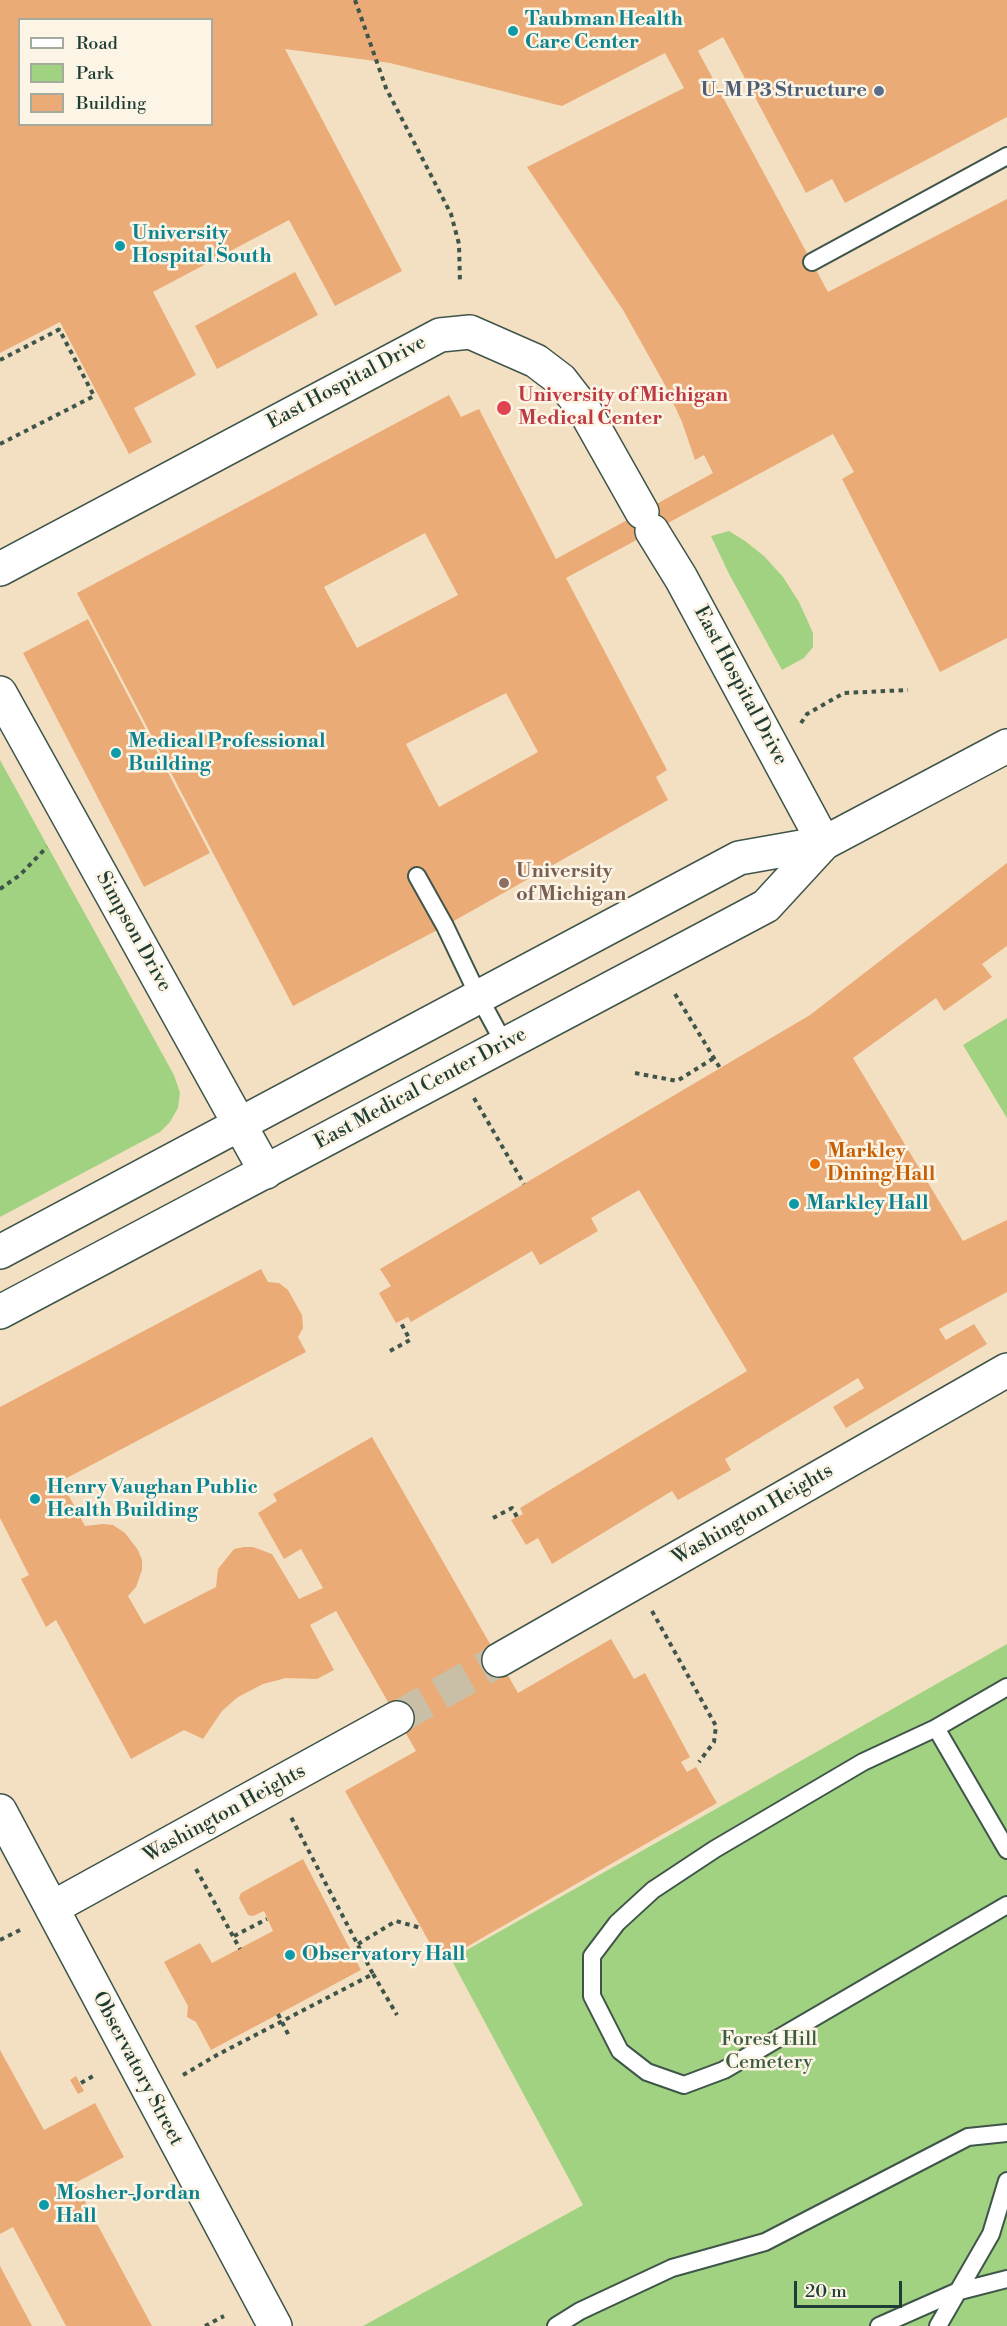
<!DOCTYPE html>
<style>
body{margin:0}
#map{position:relative;width:1007px;height:2326px;overflow:hidden;background:#f3e0c3;font-family:"Libre Bodoni",serif}
canvas{display:block}
.legend{position:absolute;left:18px;top:18px;width:195px;height:108px;box-sizing:border-box;background:#fcf5e5;border:2px solid #a4ab9e;margin:0;padding:8px 10px;list-style:none;font-size:18px;color:#1f3d34}
.legend li{display:flex;align-items:center;gap:12px;height:30px}
.legend b{width:30px;border:2px solid #a4ab9e}
.scale{position:absolute;left:794px;top:2281px;width:108px;height:27px;box-sizing:border-box;border:3px solid #1f3d34;border-top:0;padding-left:8px;font-size:18px;line-height:21px;white-space:nowrap;color:#1f3d34;-webkit-text-stroke:4px #fcf5e5;paint-order:stroke}
</style>
<div id="map">
<canvas width="1007" height="2326"></canvas>
<ul class="legend">
<li><b style="height:8px;background:#fff"></b>Road</li>
<li><b style="height:16px;background:#a1d281"></b>Park</li>
<li><b style="height:16px;background:#ebab77"></b>Building</li>
</ul>
<div class="scale">20 m</div>
</div>
<script>
const ctx = document.querySelector('canvas').getContext('2d');
ctx.lineJoin = 'round';
function paint(path, color) { ctx.fillStyle = color; ctx.fill(path, 'evenodd'); }
const toPath = rows => new Path2D(rows.map(r => 'M' + r).join(''));
function strokePath(path, color, width, dash) { ctx.strokeStyle = color; ctx.lineWidth = width; ctx.lineCap = dash ? 'butt' : 'round'; ctx.setLineDash(dash || []); ctx.stroke(path); }
function drawText(font, color, halo, rows, align = 'center') {
  ctx.font = font + ' "Libre Bodoni",serif'; ctx.lineWidth = 5; ctx.setLineDash([]); ctx.textBaseline = 'middle'; ctx.strokeStyle = halo; ctx.fillStyle = color; for (const [text, x, y, turn = 0] of rows) {
    ctx.save(); ctx.translate(x, y); ctx.rotate((+turn || 0) * Math.PI / 180); ctx.textAlign = isNaN(turn) ? turn : align; if (halo) ctx.strokeText(text, 0, 0); ctx.fillText(text, 0, 0); ctx.restore();
  }
}
paint(toPath([
 [729,531,745,541,764,556,783,577,799,602,813,633,813,647,804,658,782,670,729,574,711,536],
 [0,760,174,1075,180,1093,178,1108,170,1122,160,1132,0,1217],
 [1007,1018,1007,1118,963,1045],
 [1007,1644,1007,2326,363,2326,583,2205,451,1959]
]), '#a1d281');
paint(toPath([
 [0,0,1007,0,1007,117,845,203,832,179,806,193,723,37,698,51,828,292,1007,199,1007,638,940,672,842,479,854,472,833,434,566,578,667,770,656,777,668,800,445,926,293,1006,77,593,449,395,461,417,479,409,556,559,713,473,704,455,695,460,682,422,665,385,623,310,527,167,684,88,665,53,562,106,390,63,285,49,402,271,335,306,289,220,153,292,196,375,134,408,152,442,129,454,60,322,0,353],
 [20,20,212,20,212,124,20,124],
 [425,533,458,595,357,648,324,587],
 [506,693,538,752,439,807,406,744],
 [295,272,318,315,217,369,195,326],
 [88,619,210,853,144,887,23,653],
 [1007,863,1007,946,982,964,992,977,944,1011,936,998,853,1058,963,1241,1007,1220,1007,1292,939,1329,946,1340,974,1324,987,1344,846,1428,833,1407,864,1388,858,1378,725,1459,731,1470,678,1500,672,1491,552,1564,538,1538,526,1545,511,1520,523,1514,520,1508,747,1371,639,1190,591,1218,598,1231,540,1265,532,1251,411,1322,408,1317,396,1323,379,1293,391,1286,380,1269,810,1015],
 [261,1269,268,1282,279,1283,288,1290,302,1315,303,1328,298,1337,306,1352,61,1481,85,1526,103,1524,113,1525,125,1533,138,1550,142,1560,142,1570,136,1587,128,1596,144,1624,216,1587,218,1569,234,1549,244,1547,253,1547,272,1554,299,1599,323,1588,301,1549,284,1559,258,1513,277,1501,273,1494,372,1437,518,1693,611,1639,634,1679,645,1673,690,1757,681,1762,687,1772,696,1767,717,1803,456,1953,453,1947,437,1956,345,1791,416,1751,336,1611,310,1625,334,1670,317,1679,286,1678,263,1684,238,1697,222,1711,203,1739,184,1730,131,1759,56,1620,46,1627,21,1579,29,1575,0,1518,0,1407],
 [303,1859,361,1970,211,2050,196,2022,187,2017,188,2006,164,1962,200,1943,212,1963,273,1931,264,1911,253,1916,248,1915,239,1898,241,1893],
 [0,2050,44,2130,95,2103,124,2157,75,2183,152,2326,66,2326,13,2227,0,2234],
 [76,2076,84,2091,78,2094,70,2080],
 [0,2266,32,2326,0,2326]
]), '#ebab77');
strokePath(toPath([
 [397,1718,499,1660]
]), '#c9bfa6', 33, [33, 16]);
const lane = toPath([
 [812,262,1007,156],
 [417,876,445,926,479,997,505,1045],
 [1007,1687,936,1728,863,1762,715,1849,653,1890,617,1923,592,1956,592,1996,620,2051,647,2072,684,2085,724,2070,1007,1905],
 [936,1728,1007,1850],
 [556,2326,580,2311,672,2268,765,2242,968,2137,1007,2133],
 [879,2326,956,2292,1007,2279],
 [938,2326,991,2234,1007,2181]
]);
const street = toPath([
 [652,531,681,578,824,843],
 [0,569,440,335,470,332,536,361,561,380,585,411,642,512],
 [0,693,266,1172],
 [499,1660,1007,1370],
 [52,1908,397,1718]
]);
const secondary = toPath([
 [0,1252,739,858,824,843,1007,746],
 [0,1312,766,906,824,843],
 [0,1811,275,2326]
]);
strokePath(lane, '#3f5549', 20);
strokePath(street, '#3f5549', 36);
strokePath(secondary, '#3f5549', 36);
strokePath(toPath([
 [355,0,386,88,451,214,459,244,460,283],
 [0,360,62,328],
 [0,444,94,396,59,329],
 [801,723,807,714,844,693,908,690],
 [0,889,20,875,47,847],
 [675,994,720,1068],
 [635,1073,677,1081,714,1058],
 [474,1098,524,1184],
 [390,1351,410,1340,400,1321],
 [493,1518,512,1508,517,1517],
 [652,1611,716,1726,714,1742,699,1762],
 [196,1869,240,1949],
 [234,1936,267,1919],
 [0,1940,20,1930],
 [358,1944,396,1921,421,1928],
 [373,1974,397,2015],
 [278,2014,289,2036],
 [183,2075,217,2055,373,1974,291,1817],
 [81,2083,95,2075],
 [205,2326,224,2316]
]), '#3f5549', 4, [4.5, 4.5]);
strokePath(lane, '#fff', 16);
strokePath(street, '#fff', 33);
strokePath(secondary, '#fff', 33);
for (const [x, y, r, color] of [
 [513,31,6,"#0f9aa8"],
 [879,91,6,"#5c6f8a"],
 [120,246,6,"#0f9aa8"],
 [504,408,8,"#e0444e"],
 [116,753,6,"#0f9aa8"],
 [504,883,6,"#8d6e63"],
 [815,1164,6,"#e8710a"],
 [794,1204,6,"#0f9aa8"],
 [35,1499,6,"#0f9aa8"],
 [290,1955,6,"#0f9aa8"],
 [44,2205,6,"#0f9aa8"]
]) { const dot = new Path2D(); dot.arc(x, y, r, 0, 2 * Math.PI); ctx.fillStyle = color; ctx.fill(dot); strokePath(dot, '#fcf5e5', 2); }
drawText('bold 20px', '#0d838f', '#fcf5e5', [
 ["Taubman Health",525,20],
 ["Care Center",525,43],
 ["University",132,234],
 ["Hospital South",132,257],
 ["Medical Professional",128,742],
 ["Building",128,765],
 ["Markley Hall",806,1204],
 ["Henry Vaughan Public",47,1488],
 ["Health Building",47,1511],
 ["Observatory Hall",302,1955],
 ["Mosher-Jordan",56,2194],
 ["Hall",56,2217]
], 'left');
drawText('bold 20px', '#4e5e75', '#fcf5e5', [
 ["U-M P3 Structure",867,91]
], 'right');
drawText('20px', '#1f3d34', '#fcf5e5', [
 ["East Hospital Drive",347,383,-28],
 ["East Hospital Drive",740,686,62],
 ["Simpson Drive",133,932,61],
 ["East Medical Center Drive",421,1089,-28],
 ["Washington Heights",753,1515,-30],
 ["Washington Heights",225,1814,-29],
 ["Observatory Street",137,2069,62]
]);
drawText('bold 20px', '#be3a42', '#fcf5e5', [
 ["University of Michigan",518,396],
 ["Medical Center",518,419]
], 'left');
drawText('bold 20px', '#785e54', '#fcf5e5', [
 ["University",516,872],
 ["of Michigan",516,895]
], 'left');
drawText('bold 20px', '#c56008', '#fcf5e5', [
 ["Markley",827,1152],
 ["Dining Hall",827,1175]
], 'left');
drawText('20px', '#395b43', '#fcf5e5', [
 ["Forest Hill",769,2040],
 ["Cemetery",769,2063]
]);
</script>
